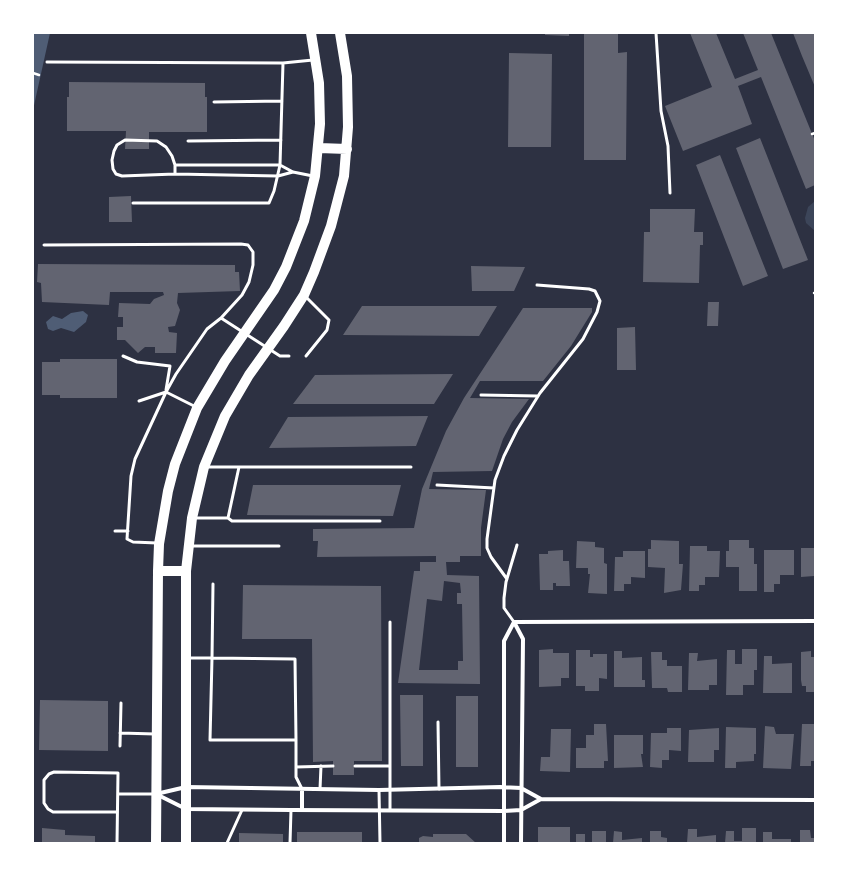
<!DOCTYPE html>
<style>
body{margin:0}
#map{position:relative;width:848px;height:876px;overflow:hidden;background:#2d3142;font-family:Ubuntu,sans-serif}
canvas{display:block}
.frame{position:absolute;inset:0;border:34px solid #fff;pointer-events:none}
</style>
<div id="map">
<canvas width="848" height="876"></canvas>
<div class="frame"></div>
</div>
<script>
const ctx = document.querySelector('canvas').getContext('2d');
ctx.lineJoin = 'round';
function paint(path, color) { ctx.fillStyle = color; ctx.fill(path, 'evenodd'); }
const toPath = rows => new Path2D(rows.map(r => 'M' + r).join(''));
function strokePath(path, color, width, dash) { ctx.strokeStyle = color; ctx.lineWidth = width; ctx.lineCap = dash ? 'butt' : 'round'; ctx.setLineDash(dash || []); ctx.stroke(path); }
paint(toPath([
 [815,201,815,231,806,223,805,218,808,207]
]), '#3c4559');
paint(toPath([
 [33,33,50,33,33,110],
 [83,311,88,315,86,322,74,332,61,328,53,331,48,329,46,322,53,316,62,319,71,313]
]), '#4f5d75');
paint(toPath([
 [545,33,569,33,569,36,545,35],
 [584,33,618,33,618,53,627,52,626,160,584,160],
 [690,33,716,33,735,79,758,70,743,33,771,33,815,141,815,185,806,189,761,77,738,86,752,124,683,151,665,106,712,87],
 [793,33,815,33,815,87,802,56],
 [509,53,552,54,551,147,508,147],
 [69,82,205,83,205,97,207,97,207,132,149,132,149,149,125,149,126,131,67,131,67,97,69,97],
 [760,138,808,260,783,269,736,148],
 [720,155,768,276,743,286,696,165],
 [131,196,132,222,109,222,109,197],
 [650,209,695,209,694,232,703,232,703,245,700,245,699,283,643,282,644,232,650,232],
 [38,264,235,265,235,272,239,272,240,291,178,293,177,303,180,310,175,326,168,327,169,332,177,333,176,353,155,353,155,347,145,347,138,353,125,340,117,340,117,327,123,327,123,317,118,317,119,303,150,304,154,299,164,295,163,292,110,292,109,305,42,302,41,283,37,282],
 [471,266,525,267,514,291,472,291],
 [708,302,719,302,718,326,707,326],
 [362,306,497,306,479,336,343,335],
 [523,308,592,308,592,312,571,346,543,381,480,381,470,398,529,399,512,422,503,439,492,471,433,472,429,489,486,490,481,528,481,556,460,556,460,562,446,562,447,575,479,576,480,684,398,683,414,571,420,571,420,562,436,562,436,556,317,557,318,541,313,541,313,529,414,528,422,489,446,431,464,398],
 [444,581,460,583,461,593,457,593,457,604,462,604,463,661,458,661,458,670,419,670,427,599,442,601],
 [635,327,636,370,617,370,617,328],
 [60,359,117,359,117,398,60,398,60,395,42,395,42,362,60,362],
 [453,374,434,404,293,404,315,375],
 [428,416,416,446,269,448,288,417],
 [253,485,401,485,393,516,247,515],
 [651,540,679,541,679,564,683,564,681,590,664,593,665,568,648,567,648,549,651,549],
 [729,540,749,540,749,548,754,548,754,564,757,564,757,591,739,591,739,567,726,567,726,551,729,551],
 [577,541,595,542,595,547,604,548,604,563,607,564,607,594,588,593,590,574,588,574,588,568,576,568],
 [690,546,707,546,707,551,720,551,719,577,705,577,705,585,699,585,699,591,689,591],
 [801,548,815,548,814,576,801,577],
 [563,550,563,561,569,561,570,586,556,586,556,583,553,583,553,590,540,590,539,554,548,554,548,551],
 [764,550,794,550,794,575,780,575,780,584,774,584,774,592,764,592],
 [623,551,645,551,645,578,631,577,631,584,624,584,624,591,614,591,615,557,623,557],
 [243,585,381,586,382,761,354,761,354,775,333,775,333,761,313,762,312,639,242,639],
 [553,649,553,653,569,653,569,678,561,678,561,686,539,687,539,650],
 [742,649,757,649,757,670,754,670,754,685,743,685,743,695,726,695,727,650,735,650,735,664,742,664],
 [576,650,590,650,590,657,593,657,593,654,607,654,607,679,599,678,599,691,585,691,585,686,576,686],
 [614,651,622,651,622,658,642,657,642,680,645,680,645,687,614,687],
 [811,651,811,657,815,657,815,692,806,692,806,686,802,686,801,680,801,652],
 [651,652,662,652,662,660,667,660,667,666,682,666,682,692,668,692,667,688,652,688],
 [689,653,698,653,697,661,717,659,717,685,709,685,709,690,688,690],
 [764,656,772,656,772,664,792,663,792,693,763,693],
 [400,695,423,695,423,766,401,766],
 [456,696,478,696,478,767,456,767],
 [40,700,108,701,108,751,39,750],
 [594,724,606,724,608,761,604,761,604,768,576,768,576,748,586,748,586,735,594,735],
 [802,724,815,724,815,761,811,761,811,766,800,766],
 [765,726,774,727,776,734,794,734,791,769,763,768],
 [726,727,756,728,756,754,754,754,754,761,736,762,736,768,725,768],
 [667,728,681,728,681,751,669,750,669,760,662,760,662,768,650,767,651,733,667,733],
 [719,728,719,750,714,750,714,762,688,762,689,730],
 [551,729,571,729,570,772,540,771,541,757,550,757],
 [614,735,643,735,643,754,641,754,643,767,614,768],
 [538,827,570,827,570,843,538,843],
 [42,828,65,830,65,835,95,836,95,843,42,843],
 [742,828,756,828,756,843,725,843,726,831,734,831,734,841,742,841],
 [688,829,697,829,697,837,716,835,716,843,687,843],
 [800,830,810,830,811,838,815,838,815,843,800,843],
 [592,831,606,831,606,843,592,843],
 [614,831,622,832,622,840,642,838,642,843,613,843],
 [650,831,661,831,661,837,667,838,667,843,650,843],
 [297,832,362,832,362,843,297,843],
 [763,832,772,832,772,839,791,839,791,843,763,843],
 [239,833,283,834,283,843,239,843],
 [433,834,466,834,476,843,419,843,419,838,423,836,433,837],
 [576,834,585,834,585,843,576,843]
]), '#626471');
strokePath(toPath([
 [33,73,39,75],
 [812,134,815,133],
 [814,293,815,293]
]), '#fff', 2.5);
strokePath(toPath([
 [656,33,661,111,668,146,670,193],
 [47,62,283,63],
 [214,102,282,101],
 [188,141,281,140],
 [175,165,280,165,293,172,313,176],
 [175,174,175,165,172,156,166,147,157,141,125,140,117,145,114,151,112,160,113,169,116,174,122,176,175,174,278,176,293,172],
 [133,203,269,203,274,191,280,165,283,63,313,60],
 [44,245,241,244,248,245,253,252,253,265,249,282,242,295,221,318,280,356,289,356],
 [306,297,329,320,327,330,306,356],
 [123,356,137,362,170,366,166,390],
 [481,395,538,396],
 [139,401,166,392,196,407],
 [206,467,411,467],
 [437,485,494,488],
 [193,518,228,518,232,521,380,521],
 [228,518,239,467],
 [115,531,128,531],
 [157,543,133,542,127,539,131,476,135,459,166,392,176,374,207,329,221,318],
 [191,546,279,546],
 [507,579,491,557,487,548,487,539,495,480,504,456,517,430,540,393,583,339,597,312,600,301,595,291,589,289,537,285],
 [390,622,390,810],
 [514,622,504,608,504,598,506,582,517,545],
 [188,658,212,658,213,584],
 [438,722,439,789],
 [120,733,155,734],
 [296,740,295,659,212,658,210,740,296,740,296,777,302,789],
 [120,746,121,703],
 [355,766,390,766],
 [296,767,333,766],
 [320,789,321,766],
 [379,790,380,843],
 [118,794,154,794],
 [117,843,118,773,54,772,49,774,44,780,44,803,48,809,53,812,117,812],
 [227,843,242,810],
 [290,843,291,810]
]), '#fff', 3);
strokePath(toPath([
 [514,622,815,621],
 [514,622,523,639,521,843],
 [302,789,302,810],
 [156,794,186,787,379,790,500,787,521,788,541,799,815,800],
 [158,795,186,809,291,810,504,811,521,810,541,799],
 [504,843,504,641,514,622]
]), '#fff', 4);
strokePath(toPath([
 [319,148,347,149],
 [158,571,186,571],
 [156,843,158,571,159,544,168,491,175,464,197,408,225,361,274,290,286,267,304,221,315,176,320,124,319,83,311,33],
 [186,843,186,571,192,518,204,467,225,416,249,375,284,326,304,295,314,272,331,226,344,176,348,127,347,76,340,33]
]), '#fff', 10);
</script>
